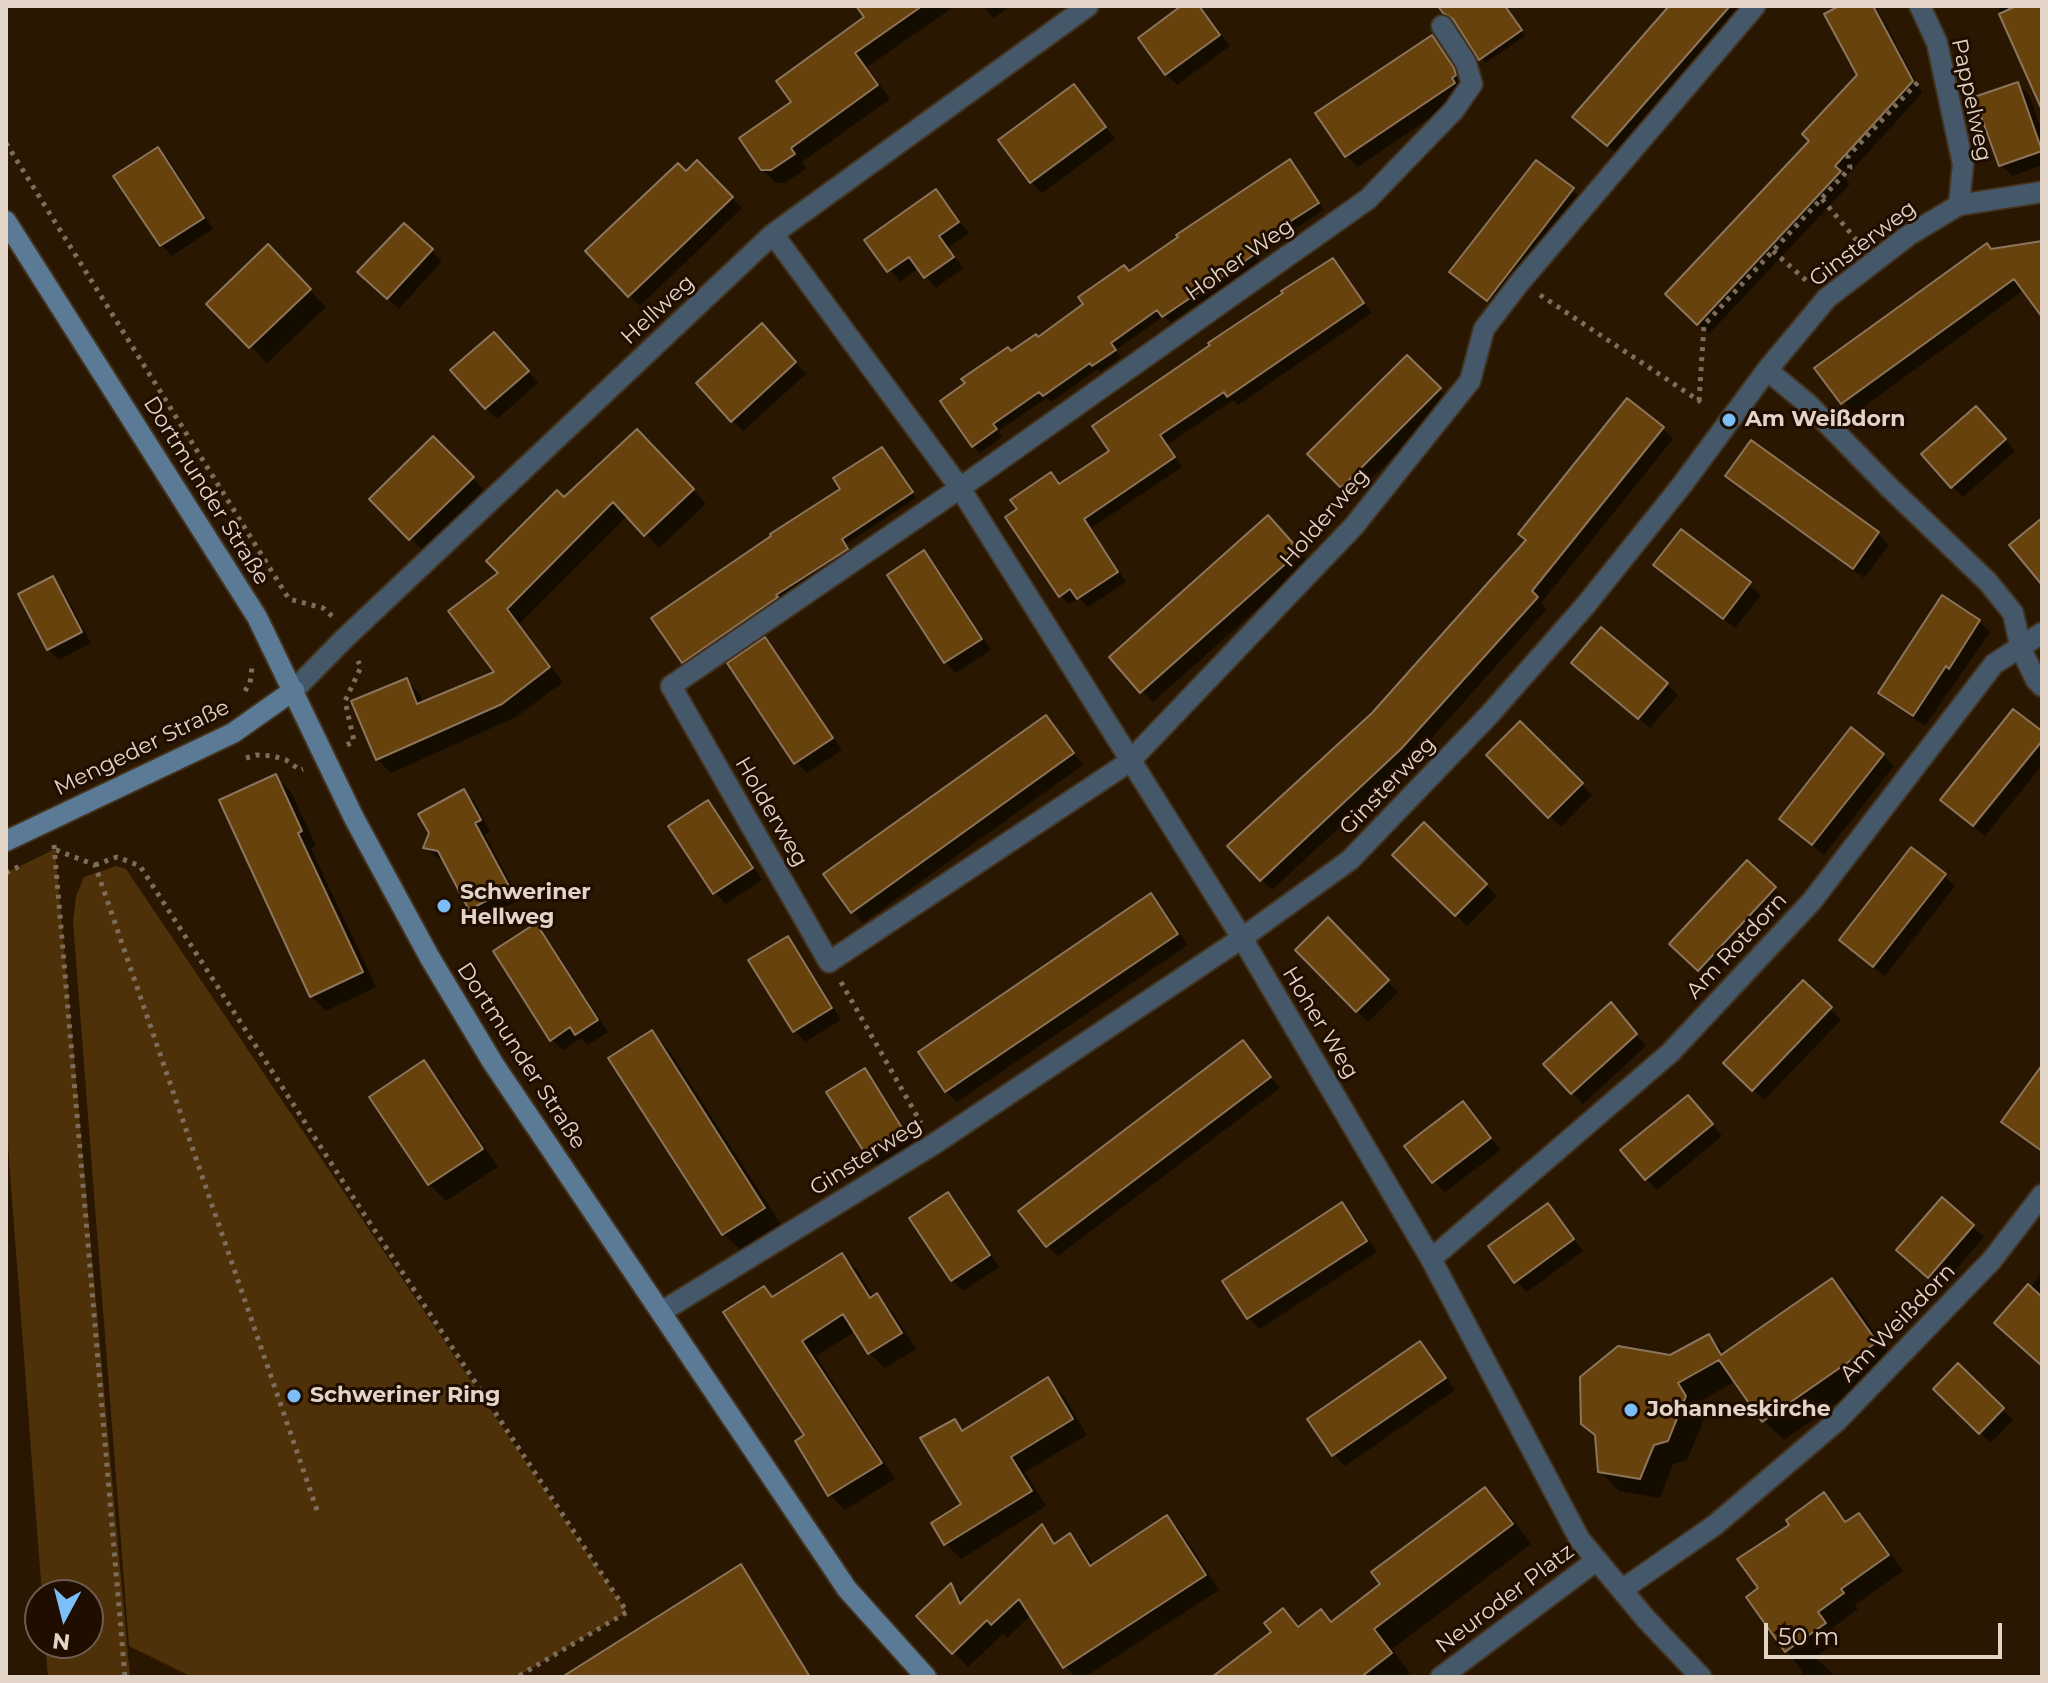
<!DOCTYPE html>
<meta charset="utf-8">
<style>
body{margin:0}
#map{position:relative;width:2048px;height:1683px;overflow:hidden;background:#291701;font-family:Montserrat,sans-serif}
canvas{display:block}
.frame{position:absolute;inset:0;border:8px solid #e2d5c8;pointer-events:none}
.north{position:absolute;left:24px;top:1579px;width:80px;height:80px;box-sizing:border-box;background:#1f0d00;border:2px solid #6d5d50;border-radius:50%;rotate:187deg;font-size:22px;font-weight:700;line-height:32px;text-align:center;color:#e2d5c8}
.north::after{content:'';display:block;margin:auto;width:28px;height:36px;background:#7bbef8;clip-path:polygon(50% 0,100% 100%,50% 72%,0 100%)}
.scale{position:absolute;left:1764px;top:1623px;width:238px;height:36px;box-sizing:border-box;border:4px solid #e2d5c8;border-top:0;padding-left:10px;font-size:24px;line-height:28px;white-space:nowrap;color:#e2d5c8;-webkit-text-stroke:6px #1f0d00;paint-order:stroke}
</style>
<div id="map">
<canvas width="2048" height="1683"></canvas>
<div class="frame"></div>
<div class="north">N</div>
<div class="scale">50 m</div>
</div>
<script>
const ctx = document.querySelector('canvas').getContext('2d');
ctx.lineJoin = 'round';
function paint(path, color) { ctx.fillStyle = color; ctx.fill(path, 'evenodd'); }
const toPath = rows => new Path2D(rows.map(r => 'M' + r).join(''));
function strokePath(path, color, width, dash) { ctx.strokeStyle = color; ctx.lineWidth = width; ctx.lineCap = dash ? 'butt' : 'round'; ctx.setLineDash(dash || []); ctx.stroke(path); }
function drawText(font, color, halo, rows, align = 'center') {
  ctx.font = font + ' Montserrat,sans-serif'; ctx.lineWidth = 6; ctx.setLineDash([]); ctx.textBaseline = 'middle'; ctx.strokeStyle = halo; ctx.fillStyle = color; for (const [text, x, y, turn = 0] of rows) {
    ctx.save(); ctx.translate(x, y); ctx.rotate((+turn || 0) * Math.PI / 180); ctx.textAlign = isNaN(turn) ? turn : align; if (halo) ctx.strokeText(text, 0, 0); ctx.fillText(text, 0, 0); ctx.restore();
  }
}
paint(toPath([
 [55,849,130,1677,48,1677,45,1643,88,1643,88,1595,42,1595,6,1120,6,873],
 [116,866,126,869,627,1612,517,1677,192,1677,129,1646,73,922,76,896,84,877]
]), '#4e3109');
paint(toPath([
 [859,6,955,6,867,67,890,99,802,162,807,168,785,183,776,183,762,169,794,103,867,18],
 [983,6,1010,6,994,18],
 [1184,6,1199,6,1230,46,1177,85,1166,74],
 [1457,6,1504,6,1525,36,1485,63,1457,21,1446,13],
 [1671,6,1752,6,1619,156,1586,127],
 [1843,6,1876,6,1922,93,1845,178,1850,184,1709,334,1668,294,1812,141,1859,75],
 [1997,6,2042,6,2042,91,2031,80],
 [1432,38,1443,49,1466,87,1464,94,1358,167,1347,156,1317,114],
 [2018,84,2029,95,2042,132,2042,165,2012,176,2001,165],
 [1074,87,1115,139,1042,193,1031,182],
 [158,149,169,160,213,229,172,256,161,245],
 [1290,162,1324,210,1255,255,1260,262,1218,291,1170,323,1164,316,1116,350,1121,357,1100,372,1098,369,1051,402,1047,398,998,431,1002,437,980,453,973,446,1011,353,1038,339],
 [697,163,742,208,640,306,587,251],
 [1572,190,1583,200,1499,310,1452,272],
 [936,192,969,233,948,248,963,268,936,288,919,268,900,282,867,240],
 [2042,243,2042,310,2024,290,1854,414,1817,368,1992,251],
 [268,247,326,307,267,363,209,304],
 [431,250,442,261,399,309,371,283],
 [1333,260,1372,313,1238,405,1233,400,1167,445,1182,467,1091,528,1126,582,1088,607,1079,598,1069,604,1060,595,1020,510,1051,475,1061,485,1112,452],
 [772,337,806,374,743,431,732,420],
 [505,345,538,383,497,419,486,408],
 [1407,358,1450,400,1353,497,1310,454],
 [1987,419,2015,451,1963,497,1952,486],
 [1662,428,1673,439,1541,603,1547,609,1412,760,1272,890,1230,847,1373,714],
 [433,438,489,495,428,555,372,499],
 [1752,443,1878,534,1889,545,1864,578,1739,487,1728,476],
 [651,445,706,504,659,548,628,515,519,624,563,682,516,717,391,773,377,759,406,680,420,694,424,704,497,672,501,573,564,500],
 [887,454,916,498,845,545,851,554,688,666,683,661,843,489],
 [1279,529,1309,563,1153,702,1142,691],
 [1682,532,1761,595,1735,628,1656,565],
 [924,553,935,564,991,650,956,673,945,662],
 [52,579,63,590,91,643,59,660,48,649],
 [1979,621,1990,632,1925,726,1892,704,1881,693],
 [765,640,776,651,842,750,807,773,796,762],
 [1585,674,1667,684,1678,695,1650,728],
 [1046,717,1083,765,863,923,853,912],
 [1520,724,1592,795,1561,827,1488,755],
 [2042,734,2042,765,1985,836,1942,800],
 [1883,755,1894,766,1824,855,1781,819],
 [276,777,291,792,316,846,311,849,376,987,326,1011,311,996],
 [464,791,475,802,490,832,485,835,520,900,482,919,471,909,445,860,437,858,426,847],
 [708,803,719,814,762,880,726,904,715,893],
 [1424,824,1497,896,1467,926,1395,855],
 [1747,863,1786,900,1711,980,1682,954],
 [1944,876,1955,886,1885,976,1852,950],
 [1151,896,1162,907,1188,945,957,1102,946,1091,920,1053],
 [1328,920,1398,992,1368,1022,1297,950],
 [536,926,547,937,608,1032,588,1045,581,1038,563,1050,552,1040],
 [787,939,798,949,841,1020,805,1042,795,1031,751,961],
 [1803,983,1841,1020,1764,1100,1726,1063],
 [1621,1016,1646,1046,1583,1104,1546,1065],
 [651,1032,668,1049,781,1225,741,1251,724,1234,611,1058],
 [1243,1043,1280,1088,1058,1256,1047,1246],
 [424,1063,440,1080,498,1167,446,1201,429,1184],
 [864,1070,875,1081,914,1143,878,1165,867,1154],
 [1463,1104,1501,1150,1445,1192,1434,1181],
 [1699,1108,1722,1136,1657,1190,1646,1179],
 [948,1194,959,1205,999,1267,963,1291,952,1280],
 [1942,1200,1984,1237,1940,1288,1910,1261],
 [1342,1205,1353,1216,1377,1252,1260,1329,1249,1318,1225,1282],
 [1547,1205,1583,1251,1527,1292,1516,1281],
 [842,1255,857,1270,874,1298,877,1296,892,1311,916,1349,885,1368,869,1353,856,1331,816,1356,895,1479,845,1510,830,1495,798,1442,807,1436,764,1288,774,1298],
 [2042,1272,2042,1365,2031,1287],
 [1832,1280,1852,1300,1895,1362,1784,1440,1764,1421,1736,1381,1697,1403,1705,1417,1687,1460,1673,1464,1660,1498,1619,1491,1600,1471,1598,1438,1583,1423,1670,1357,1709,1336,1726,1353],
 [1420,1343,1431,1354,1455,1390,1345,1466,1334,1455,1309,1420],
 [1958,1365,2013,1420,1991,1443,1935,1389],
 [1048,1380,1063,1395,1087,1435,1025,1472,1046,1506,961,1559,946,1544,933,1523,963,1504,955,1422,964,1431],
 [1485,1490,1504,1508,1531,1544,1392,1649,1410,1673,1404,1677,1216,1677,1274,1633,1283,1611,1300,1628,1321,1611,1333,1623,1383,1585],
 [1824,1495,1848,1523,1859,1515,1874,1531,1903,1571,1855,1605,1858,1609,1832,1628,1840,1640,1815,1657,1836,1677,1799,1677,1803,1673,1749,1597,1760,1589,1792,1525],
 [1167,1518,1182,1533,1219,1590,1085,1677,1075,1677,1065,1666,1031,1615,1007,1638,1003,1634,968,1667,919,1616,951,1586,966,1601,1042,1527,1058,1544,1070,1536,1084,1550,1094,1566]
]), '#0007');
const building = toPath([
 [856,6,922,6,855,53,878,85,791,148,795,154,771,170,761,170,739,138,791,102,776,81,864,17,856,6],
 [1181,6,1199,6,1220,35,1165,75,1138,38,1181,6],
 [1438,6,1505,6,1522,30,1479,60,1453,19,1443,13,1438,6],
 [1669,6,1730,6,1607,146,1572,117,1669,6],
 [1839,6,1873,6,1913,81,1835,166,1841,171,1697,325,1665,294,1809,141,1802,134,1857,75,1824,14,1839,6],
 [2016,6,2042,6,2042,110,1999,14,2016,6],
 [1432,35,1454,68,1456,75,1452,78,1455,83,1345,157,1315,113,1432,35],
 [2018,82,2042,151,1999,166,1974,97,2018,82],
 [1074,84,1106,127,1030,183,998,140,1074,84],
 [158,147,204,218,160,246,113,176,158,147],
 [1290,159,1319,203,1250,247,1255,254,1211,284,1162,317,1157,310,1111,343,1116,350,1092,366,1090,363,1043,396,1039,392,993,424,997,429,972,447,940,401,965,383,961,379,1008,347,1011,351,1036,334,1038,337,1083,304,1078,297,1124,265,1129,271,1178,237,1176,235,1290,159],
 [697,160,733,197,628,297,585,251,678,163,686,171,697,160],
 [1536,160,1574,188,1487,301,1449,272,1536,160],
 [936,189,959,222,939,236,954,257,924,278,909,257,887,272,864,240,936,189],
 [404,223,433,249,387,299,357,272,404,223],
 [2042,241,2042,317,2014,279,1841,404,1814,368,1987,243,1991,249,2042,241],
 [268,244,311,289,249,348,206,304,268,244],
 [1333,258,1364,303,1227,397,1224,392,1160,435,1175,457,1084,519,1118,572,1077,599,1070,589,1059,597,1005,517,1017,509,1010,500,1051,472,1059,484,1109,451,1092,426,1210,345,1208,343,1283,293,1281,291,1333,258],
 [762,323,796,362,731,422,696,383,762,323],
 [494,332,529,371,485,409,450,370,494,332],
 [1407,355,1441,388,1341,488,1307,454,1407,355],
 [1627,398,1664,427,1532,591,1538,597,1401,749,1260,881,1227,846,1372,713,1526,540,1518,534,1627,398],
 [1976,406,2006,439,1951,488,1921,454,1976,406],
 [637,429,694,489,644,536,613,502,507,609,550,667,502,704,376,760,351,701,407,678,417,704,494,672,448,611,498,573,486,561,557,490,564,497,637,429],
 [433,436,474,477,409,540,369,499,433,436],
 [1751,440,1879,532,1853,569,1725,476,1751,440],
 [882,447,913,492,842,539,848,549,776,595,778,597,682,663,651,618,771,536,770,534,840,489,833,478,882,447],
 [1268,515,1300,551,1140,693,1109,657,1268,515],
 [2042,518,2042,585,2009,545,2042,518],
 [1681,529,1751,582,1723,619,1653,565,1681,529],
 [924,550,982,639,944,663,887,575,924,550],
 [53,576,82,632,47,650,18,594,53,576],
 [1942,595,1980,620,1949,669,1946,666,1913,716,1878,693,1942,595],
 [1601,627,1668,683,1638,719,1571,663,1601,627],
 [765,637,833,738,794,764,727,663,765,637],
 [2013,709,2042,731,2042,741,1973,826,1940,800,2013,709],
 [1046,715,1074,753,851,913,823,874,1046,715],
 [1520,721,1583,783,1548,818,1486,755,1520,721],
 [1851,727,1884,754,1812,845,1779,819,1851,727],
 [276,774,302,831,298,833,363,972,310,997,219,800,276,774],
 [464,789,481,820,475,823,510,888,469,910,438,851,423,848,429,833,418,814,464,789],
 [708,800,753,868,713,894,668,826,708,800],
 [1424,822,1487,884,1455,916,1392,855,1424,822],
 [1911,847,1946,874,1873,967,1839,940,1911,847],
 [1747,860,1776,887,1698,971,1669,944,1747,860],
 [1151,893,1178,934,945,1092,918,1052,1151,893],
 [1328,917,1389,980,1356,1012,1295,950,1328,917],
 [536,923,598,1020,575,1035,570,1027,550,1041,493,951,536,923],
 [788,936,832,1008,793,1032,748,960,788,936],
 [1803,980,1832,1007,1752,1091,1723,1063,1803,980],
 [1611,1002,1637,1034,1571,1094,1543,1064,1611,1002],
 [652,1030,765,1208,722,1235,608,1058,652,1030],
 [1243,1040,1271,1077,1046,1247,1018,1211,1243,1040],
 [424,1060,483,1149,428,1185,369,1097,424,1060],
 [2042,1065,2042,1151,2001,1122,2042,1065],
 [865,1068,904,1131,866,1155,826,1092,865,1068],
 [1688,1095,1713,1124,1645,1180,1620,1150,1688,1095],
 [1463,1101,1491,1138,1432,1183,1404,1146,1463,1101],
 [948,1192,990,1255,951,1281,909,1218,948,1192],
 [1942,1197,1974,1225,1928,1278,1896,1250,1942,1197],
 [1342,1202,1367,1241,1247,1319,1222,1281,1342,1202],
 [1548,1203,1574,1239,1514,1283,1488,1246,1548,1203],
 [842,1253,870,1298,877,1293,902,1333,868,1354,843,1314,802,1341,882,1463,828,1496,795,1441,804,1435,723,1312,764,1286,772,1297,842,1253],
 [1832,1278,1877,1342,1762,1422,1719,1360,1678,1383,1686,1396,1668,1441,1654,1445,1640,1479,1598,1472,1595,1435,1581,1424,1580,1377,1618,1346,1670,1355,1709,1334,1721,1355,1832,1278],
 [2028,1284,2042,1297,2042,1366,1994,1323,2028,1284],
 [1420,1341,1446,1378,1332,1456,1307,1419,1420,1341],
 [1958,1363,2004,1408,1979,1434,1933,1389,1958,1363],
 [1048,1377,1073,1419,1011,1457,1032,1491,944,1545,931,1523,961,1504,920,1438,955,1419,962,1431,1048,1377],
 [1485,1487,1513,1524,1374,1629,1392,1653,1361,1677,1212,1677,1271,1632,1264,1623,1283,1608,1298,1627,1321,1609,1331,1622,1380,1584,1371,1572,1485,1487],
 [1824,1492,1845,1522,1859,1513,1889,1555,1841,1589,1844,1593,1818,1612,1826,1623,1785,1652,1746,1597,1758,1588,1737,1559,1789,1525,1786,1520,1824,1492],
 [1167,1515,1206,1575,1063,1668,1019,1599,991,1625,987,1620,952,1654,916,1616,951,1583,960,1604,1042,1524,1054,1544,1070,1533,1090,1566,1167,1515],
 [741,1564,810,1677,562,1677,741,1564]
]);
paint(building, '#68420c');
strokePath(building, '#8c755c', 2);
const minor = toPath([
 [1920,6,1937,43,1963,164,1959,205],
 [1442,26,1466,63,1472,84,1454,110,1368,199,960,488,671,686,829,962,1129,762,1354,526,1470,381,1484,329,1520,282,1755,6],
 [773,234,960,488,1242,938,1431,1259,1580,1540,1646,1619,1701,1677],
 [1767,370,1808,404,1891,489,1988,582,2013,613,2021,649,2036,680,2042,686],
 [294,690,345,638,773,234,1088,6],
 [1431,1259,1671,1052,1812,901,1994,664,2042,633],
 [661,1312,934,1144,1242,938,1350,860,1490,714,1585,606,1682,485,1767,370,1827,298,1909,235,1959,205,2042,192],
 [1623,1589,1715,1525,1837,1421,1992,1260,2042,1195],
 [1441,1677,1597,1560]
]);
const secondary = toPath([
 [6,221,257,617,354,818,430,958,493,1063,847,1589,926,1677],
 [6,841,233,733,294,690]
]);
strokePath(minor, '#43321d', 24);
strokePath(secondary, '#43321d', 24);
strokePath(toPath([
 [6,143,289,599,323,608,333,617],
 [1822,199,1858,242],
 [1773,251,1808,282],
 [1540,295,1701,402],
 [1699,401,1704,325,1850,168,1848,156,1919,81],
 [245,691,250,683,252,667],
 [347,745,354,741,345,701,361,667,358,661],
 [246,758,256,755,273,756,286,760,300,770,303,769],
 [54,845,125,1677],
 [56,850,95,865,318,1513],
 [95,865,117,857,140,866,360,1208,627,1612,517,1677],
 [6,873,22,865],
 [841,982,921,1123]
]), '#7d6d5b', 5, [4, 6]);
strokePath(minor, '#455869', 20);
strokePath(secondary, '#5b7a96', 20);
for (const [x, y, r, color] of [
 [1729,420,8,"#7bbef8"],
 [444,906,8,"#7bbef8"],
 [294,1396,8,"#7bbef8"],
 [1631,1410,8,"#7bbef8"]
]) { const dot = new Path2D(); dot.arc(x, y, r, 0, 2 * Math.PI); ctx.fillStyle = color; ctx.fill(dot); strokePath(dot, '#1f0d00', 3); }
drawText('22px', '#e2d5c8', '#1f0d00', [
 ["Pappelweg",1971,100,78],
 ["Ginsterweg",1863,244,-37],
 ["Hoher Weg",1240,260,-35],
 ["Hellweg",658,310,-43],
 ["Dortmunder Straße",206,491,58],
 ["Holderweg",1325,518,-49],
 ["Mengeder Straße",142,748,-26],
 ["Ginsterweg",1388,786,-46],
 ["Holderweg",771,812,60],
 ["Am Rotdorn",1737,946,-47],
 ["Hoher Weg",1320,1023,59],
 ["Dortmunder Straße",521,1056,57],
 ["Ginsterweg",866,1157,-32],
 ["Am Weißdorn",1898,1323,-46],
 ["Neuroder Platz",1505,1599,-37]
]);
drawText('bold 22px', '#e2d5c8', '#1f0d00', [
 ["Am Weißdorn",1745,420],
 ["Schweriner",460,893],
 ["Hellweg",460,918],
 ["Schweriner Ring",310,1396],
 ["Johanneskirche",1647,1410]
], 'left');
</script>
